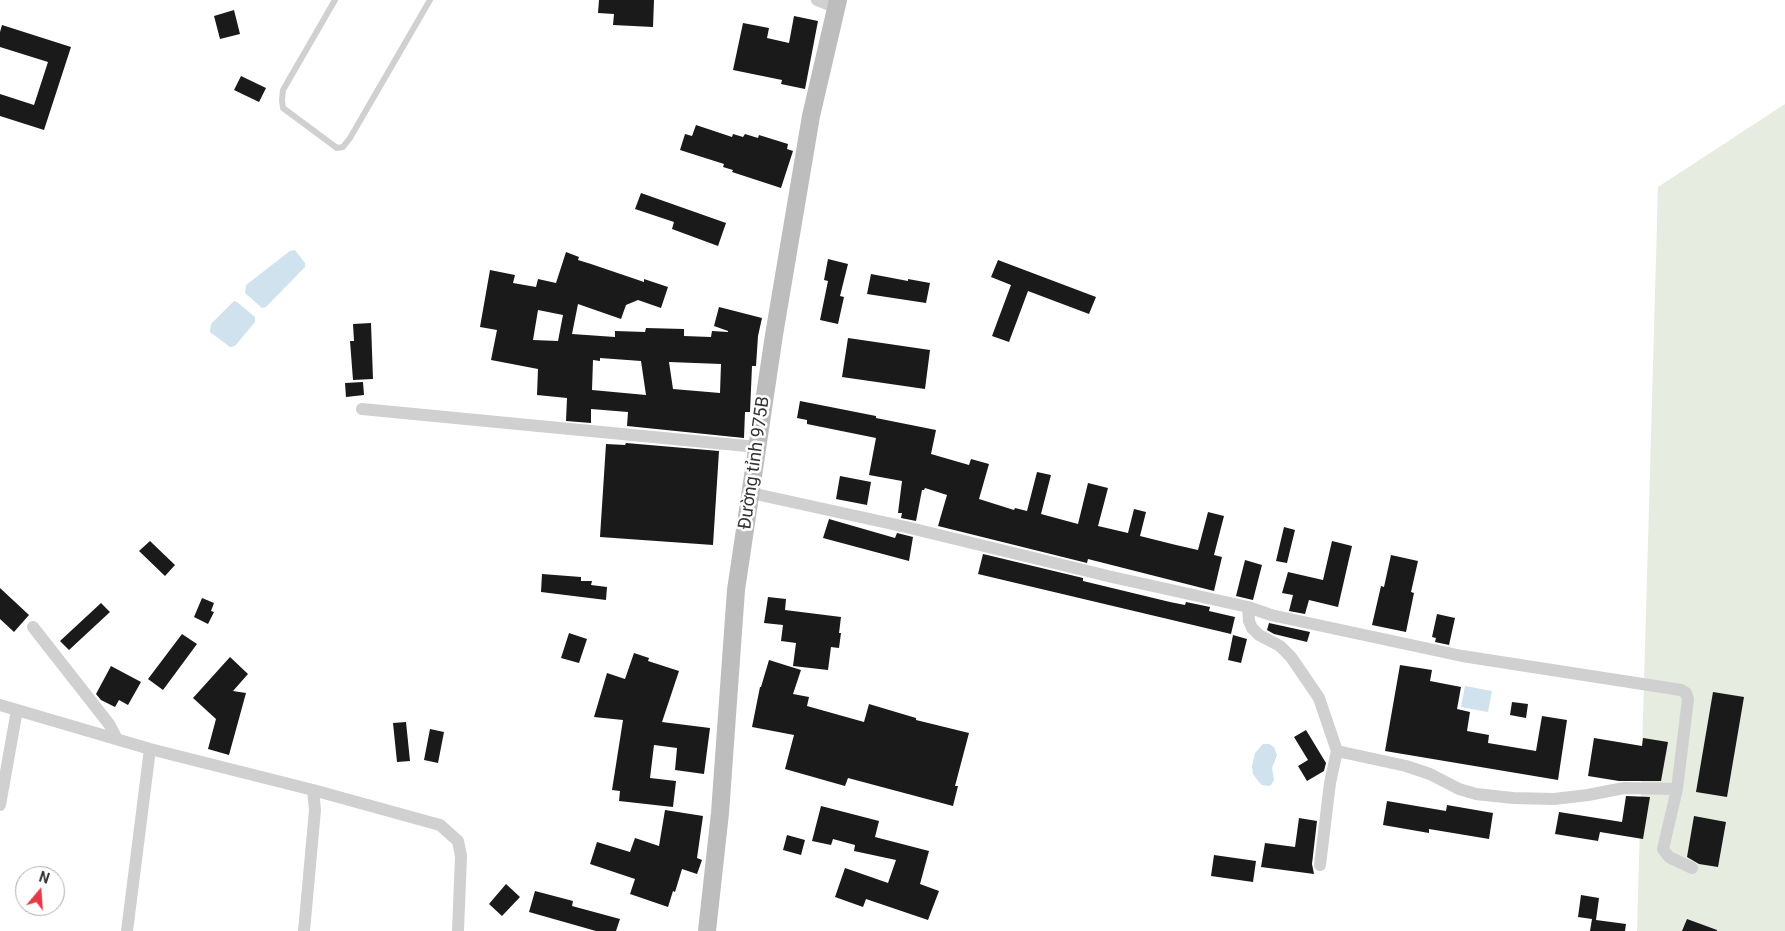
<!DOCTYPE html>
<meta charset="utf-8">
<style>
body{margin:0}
#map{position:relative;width:1785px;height:931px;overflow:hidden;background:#fff;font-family:Roboto,sans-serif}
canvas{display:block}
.north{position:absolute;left:15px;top:866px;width:50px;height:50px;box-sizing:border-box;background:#fff;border:1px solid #adadad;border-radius:50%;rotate:18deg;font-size:14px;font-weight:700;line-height:20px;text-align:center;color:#333}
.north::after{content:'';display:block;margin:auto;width:18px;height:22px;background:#e63946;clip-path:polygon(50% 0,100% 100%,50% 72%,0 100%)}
</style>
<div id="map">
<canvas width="1785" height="931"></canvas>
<div class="north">N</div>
</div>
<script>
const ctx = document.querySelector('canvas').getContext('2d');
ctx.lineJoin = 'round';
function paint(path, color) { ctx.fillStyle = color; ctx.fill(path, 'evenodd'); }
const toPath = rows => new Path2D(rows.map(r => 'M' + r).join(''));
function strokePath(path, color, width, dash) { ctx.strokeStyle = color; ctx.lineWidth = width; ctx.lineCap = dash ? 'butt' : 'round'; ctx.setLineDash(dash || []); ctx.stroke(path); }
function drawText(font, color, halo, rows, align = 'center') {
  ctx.font = font + ' Roboto,sans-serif'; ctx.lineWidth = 5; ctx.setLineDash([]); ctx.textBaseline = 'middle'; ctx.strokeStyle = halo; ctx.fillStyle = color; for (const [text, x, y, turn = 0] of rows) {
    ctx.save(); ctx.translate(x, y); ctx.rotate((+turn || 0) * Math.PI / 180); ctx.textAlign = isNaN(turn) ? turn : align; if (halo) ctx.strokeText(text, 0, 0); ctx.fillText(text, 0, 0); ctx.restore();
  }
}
paint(toPath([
 [1785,104,1785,931,1637,931,1658,187]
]), '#e6ecdf');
paint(toPath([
 [295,250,305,263,305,267,266,307,262,308,245,293,246,285,290,251],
 [234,301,237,302,255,317,255,322,235,346,230,347,210,332,211,324],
 [1465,686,1492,691,1488,712,1461,707],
 [1263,744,1269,744,1274,747,1277,755,1272,768,1274,780,1271,785,1268,786,1262,785,1258,781,1253,774,1252,766,1255,753]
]), '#cfe2ee');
paint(toPath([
 [599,0,654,0,653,27,613,25,614,14,598,13],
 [234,10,240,34,220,39,214,16],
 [794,16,818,21,805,89,781,84,782,80,733,70,743,23,769,28,767,38,789,43],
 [2,25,71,47,44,130,0,116,0,94,34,105,48,62,0,47,0,32],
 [241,76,266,88,259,102,234,90],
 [696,125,732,137,733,134,743,137,745,134,758,138,759,135,788,144,787,149,793,151,781,188,732,172,733,170,723,167,724,164,680,150,685,134,692,136],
 [641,193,726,223,718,246,672,229,674,222,635,209],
 [566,252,579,257,578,260,591,264,644,282,644,279,668,287,661,308,638,300,626,305,621,319,578,304,572,334,615,337,615,331,645,332,646,328,684,329,684,336,711,337,712,331,728,332,728,331,714,326,719,307,762,318,758,336,756,366,752,366,750,412,745,412,744,438,627,426,628,412,591,409,591,423,566,421,567,398,537,395,538,369,491,360,497,330,480,327,490,270,515,275,513,283,536,287,538,279,556,283],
 [538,310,563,315,558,341,533,340],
 [600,358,641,361,646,395,592,390,593,360,600,361],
 [669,362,721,364,720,393,673,389],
 [828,259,848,264,840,296,844,297,838,324,820,320,828,281,824,280],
 [998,260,1096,297,1089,314,1028,291,1009,342,992,336,1011,285,991,277],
 [871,274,908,281,908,279,930,283,926,303,867,294],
 [371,323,373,379,353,380,350,341,354,341,353,324],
 [848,338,930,350,925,389,842,377],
 [363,382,364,395,346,397,345,383],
 [800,401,876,416,876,418,936,430,931,454,969,465,971,459,989,464,979,499,1014,510,1015,508,1027,511,1037,472,1051,475,1041,514,1078,524,1088,483,1108,488,1098,526,1128,533,1134,509,1146,512,1140,536,1176,545,1198,550,1208,512,1224,516,1214,555,1222,557,1214,591,1088,559,1087,563,938,526,947,495,925,488,924,490,922,490,916,521,901,518,902,513,898,513,902,481,869,475,876,438,807,424,807,420,797,418],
 [626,443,719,451,713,545,600,537,606,444,625,445],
 [840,476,871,482,867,505,836,499],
 [829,519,895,538,897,533,913,537,909,561,823,538],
 [1284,527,1295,530,1287,563,1276,561],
 [150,541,175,565,165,576,139,551],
 [1332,541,1352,546,1338,607,1309,600,1305,614,1289,611,1293,595,1282,593,1288,572,1323,580],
 [983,554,1083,578,1083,581,1170,602,1185,605,1186,602,1210,607,1209,611,1235,617,1231,634,978,574],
 [1391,555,1418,561,1411,592,1414,593,1406,632,1372,625,1381,586,1384,587],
 [1245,560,1262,565,1253,600,1236,596],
 [542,574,581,577,581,581,592,581,591,585,607,587,606,600,541,592],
 [0,588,29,615,14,632,0,619],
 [768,597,786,599,785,610,841,617,839,633,841,633,839,648,831,647,828,670,793,666,796,643,781,641,783,625,764,623],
 [202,598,214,603,211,611,214,612,208,624,194,617],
 [101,603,110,612,69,650,60,641],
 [1437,614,1455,618,1449,645,1435,642,1436,638,1432,637],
 [1269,623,1310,632,1307,642,1274,634,1267,630],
 [569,633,587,639,579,663,561,658],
 [182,634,197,644,163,690,148,679],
 [1233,635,1247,639,1241,663,1228,660],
 [634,653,649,658,648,661,679,671,662,722,710,728,704,774,675,770,677,748,654,745,650,778,676,781,673,807,619,801,620,791,612,790,623,720,594,717,607,673,625,679],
 [230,657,248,674,233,691,246,693,229,755,208,749,216,719,193,698],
 [769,660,801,670,793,694,809,697,807,706,864,722,869,704,916,718,916,720,969,733,955,786,958,786,953,806,848,778,845,786,785,769,794,735,752,727,760,687,761,687],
 [1400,665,1432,670,1430,681,1461,687,1457,709,1470,712,1467,731,1489,735,1488,743,1536,751,1542,716,1567,720,1558,780,1385,751],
 [111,666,141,682,128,705,119,700,115,707,101,700,96,694],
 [1713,692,1744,697,1727,797,1696,792],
 [1512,702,1528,704,1526,718,1510,715],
 [406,722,410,761,397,762,393,723],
 [430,729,444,732,438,763,424,760],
 [1306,730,1326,763,1324,771,1307,781,1298,766,1308,760,1294,737],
 [1594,738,1642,746,1643,738,1668,742,1661,781,1619,781,1588,776],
 [1626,796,1650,797,1643,839,1600,832,1598,841,1555,834,1559,812,1622,822],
 [1387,801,1446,811,1447,805,1493,813,1489,839,1429,829,1429,833,1383,825],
 [821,806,879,821,875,837,929,851,920,884,939,891,928,920,866,899,863,907,835,897,845,868,888,883,896,860,854,851,855,845,833,839,831,845,812,841],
 [665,810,703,816,697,858,702,860,697,874,682,869,675,892,673,891,668,907,630,894,635,879,590,864,597,842,630,852,635,838,659,846],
 [1694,816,1726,822,1718,867,1699,864,1687,857],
 [1299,818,1317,821,1312,864,1314,874,1261,867,1265,843,1295,847],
 [787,835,805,840,801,855,783,850],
 [1214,855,1256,861,1253,882,1211,876],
 [506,884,520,897,502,916,489,904],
 [535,891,573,901,572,906,620,919,616,931,596,931,529,912],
 [1581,895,1599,898,1596,920,1626,924,1625,931,1590,931,1592,919,1578,917],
 [1687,919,1717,930,1717,931,1682,931]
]), '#1a1a1a');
strokePath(toPath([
 [335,0,283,90,282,100,283,108,337,148,343,147,350,138,430,0]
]), '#d0d0d0', 6);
strokePath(toPath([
 [817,0,837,8],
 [362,409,757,447],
 [751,493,906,527,1112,577,1248,607,1271,615,1462,656,1681,690,1686,693,1688,699,1677,789,1663,849,1669,857,1692,868],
 [1248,607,1249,621,1252,628,1259,635,1280,646,1291,657,1319,698,1337,751,1330,783,1320,865],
 [33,627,109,724,117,739],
 [0,705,17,710,0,805],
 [17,710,150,749,313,790,440,825,458,841,461,856,458,931],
 [1337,751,1406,766,1430,774,1459,789,1476,794,1513,798,1554,799,1588,795,1624,788,1677,789],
 [127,931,150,749],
 [304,931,315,810,313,790]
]), '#d0d0d0', 12);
strokePath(toPath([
 [707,931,720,813,736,590,774,335,811,116,838,0]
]), '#bdbdbd', 18);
drawText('18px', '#333', '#fff', [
 ["Đường tỉnh 975B",755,463,-82]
]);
</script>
